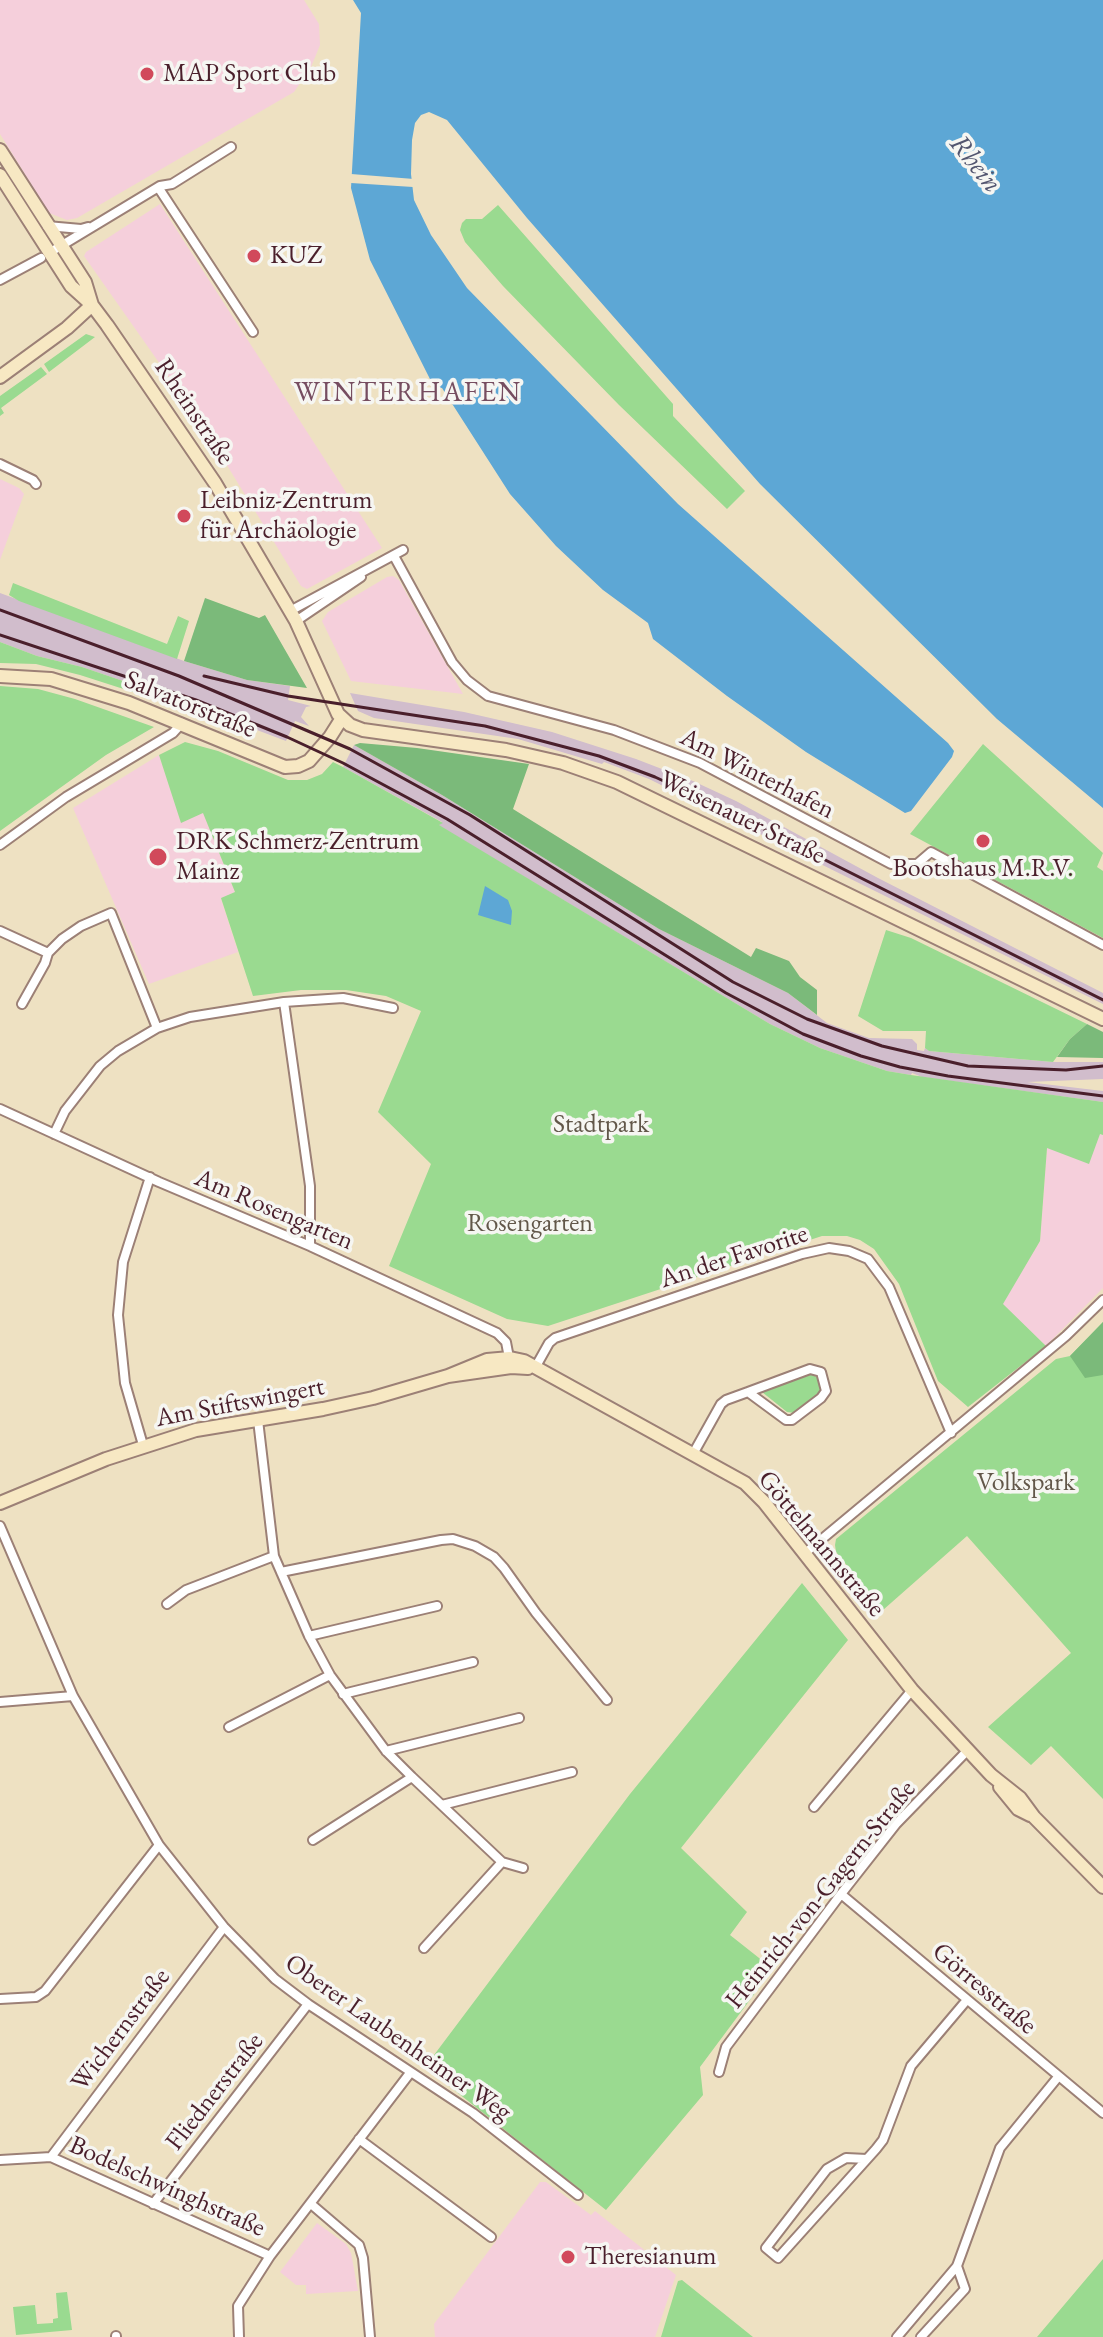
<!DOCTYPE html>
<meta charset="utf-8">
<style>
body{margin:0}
canvas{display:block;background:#eee1c2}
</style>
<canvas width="1103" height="2337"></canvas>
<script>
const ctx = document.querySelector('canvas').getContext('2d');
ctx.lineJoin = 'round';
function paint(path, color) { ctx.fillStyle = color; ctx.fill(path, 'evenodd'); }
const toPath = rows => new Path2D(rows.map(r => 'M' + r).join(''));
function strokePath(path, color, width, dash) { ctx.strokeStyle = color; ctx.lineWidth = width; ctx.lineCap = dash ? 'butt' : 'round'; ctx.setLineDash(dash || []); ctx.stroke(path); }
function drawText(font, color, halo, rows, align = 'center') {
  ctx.font = font + ' "EB Garamond",serif'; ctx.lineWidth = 7; ctx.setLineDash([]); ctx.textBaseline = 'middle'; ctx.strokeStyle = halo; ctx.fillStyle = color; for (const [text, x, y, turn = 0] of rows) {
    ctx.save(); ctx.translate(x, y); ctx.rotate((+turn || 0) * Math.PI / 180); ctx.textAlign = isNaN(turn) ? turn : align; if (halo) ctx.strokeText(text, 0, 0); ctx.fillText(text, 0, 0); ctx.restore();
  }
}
paint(toPath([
 [0,0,304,0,319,24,320,45,311,67,294,92,77,218,67,220,49,213,0,134],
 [160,204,382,548,307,589,301,586,198,418,84,256,86,252],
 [0,479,19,488,24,494,0,560],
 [393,576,399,580,463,694,351,681,322,621,328,612,387,577],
 [159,755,181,822,203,812,235,892,221,899,238,952,149,984,73,808],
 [1100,1134,1103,1135,1103,1288,1046,1346,1002,1304,1040,1241,1047,1148],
 [540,2182,546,2182,591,2215,595,2211,676,2275,655,2337,435,2337,434,2324],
 [317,2223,346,2244,351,2253,358,2291,306,2294,306,2285,296,2285,280,2272]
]), '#f5cfdb');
paint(toPath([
 [0,593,184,661,247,680,290,686,288,700,311,706,306,707,301,717,309,726,295,721,286,741,164,695,82,667,37,656,0,642],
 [350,693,464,712,552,732,636,759,693,781,736,801,878,878,1103,993,1103,1004,649,779,604,762,602,764,518,739,374,718,358,711],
 [354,745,442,795,659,929,788,993,827,1023,869,1038,912,1039,917,1044,917,1050,924,1051,925,1048,929,1051,1053,1062,1103,1062,1103,1079,1027,1082,1103,1091,1103,1102,922,1077,912,1073,911,1075,887,1071,820,1048,770,1024,438,825,442,822,343,767]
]), '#d1bdcc');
paint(toPath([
 [498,205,673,404,673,416,745,491,727,509,619,405,503,286,465,242,460,230,462,223,466,219,482,219],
 [86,334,95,337,49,372,44,364],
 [41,367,47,374,1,408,4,413,0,416,0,396],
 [13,583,167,644,178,616,189,621,177,659,19,601,9,595],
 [0,642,37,656,82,667,164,695,164,702,80,675,36,664,0,663],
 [0,686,38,689,75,699,154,727,106,755,0,831],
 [185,742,218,751,288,780,307,780,322,774,333,762,343,767,443,823,439,825,770,1024,820,1048,887,1071,911,1075,1103,1102,1103,1135,1100,1134,1089,1164,1047,1148,1040,1241,1003,1304,1046,1346,968,1407,938,1381,899,1284,874,1249,860,1240,847,1236,822,1236,548,1326,507,1319,389,1266,431,1164,378,1112,421,1011,386,996,346,990,301,990,253,996,221,898,235,892,203,813,181,823,159,755],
 [983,744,1103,853,1097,867,1103,871,1103,938,910,834],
 [886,930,911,938,1087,1024,1070,1039,1053,1062,929,1051,925,1048,926,1031,883,1031,858,1016],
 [1103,1322,1103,1799,1051,1746,1031,1765,988,1727,1071,1653,967,1536,883,1610,836,1552,835,1545,836,1539,1056,1359,1070,1356],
 [809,1374,817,1377,821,1391,795,1413,787,1412,762,1392],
 [802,1583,848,1640,681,1848,747,1912,730,1935,773,1969,700,2067,703,2095,606,2210,425,2067,630,1794],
 [1103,2259,1103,2337,1037,2337],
 [682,2280,753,2337,661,2337,678,2281],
 [67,2292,72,2330,16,2335,13,2307,35,2305,37,2324,53,2323,53,2319,58,2318,56,2293]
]), '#9ada90');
paint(toPath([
 [205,598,259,618,265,615,307,688,247,680,184,661],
 [360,743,417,748,529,764,513,809,751,957,756,948,789,961,800,977,817,990,817,1015,788,993,659,929,442,795,354,745],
 [1087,1024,1103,1032,1103,1058,1057,1057,1070,1039],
 [1103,1322,1103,1375,1085,1378,1070,1356]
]), '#7bba7a');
paint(toPath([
 [353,0,1103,0,1103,808,997,719,760,484,527,218,447,120,429,112,421,115,415,123,412,140,411,174,414,200,431,235,467,288,678,504,948,743,954,751,952,757,911,811,905,813,806,752,727,696,653,639,648,623,603,590,556,546,510,494,442,388,434,387,370,260,351,188,361,13],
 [485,886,508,900,512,911,511,925,478,915]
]), '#5da7d5');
paint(toPath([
 [351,174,414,179,413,187,351,183]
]), '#eee1c2');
const street = toPath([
 [158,187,253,332],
 [47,226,81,229,88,227],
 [49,253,160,186,172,184,231,147],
 [0,280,41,258],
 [0,464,33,480,36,484],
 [394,556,452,662,467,680,488,696,614,730,700,763,891,864,917,864,931,852,1103,945],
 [290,611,403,550],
 [296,621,361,577],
 [0,845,66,797,173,733,182,723],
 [0,931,48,953,62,939,81,926,111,913,157,1028],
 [284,1002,310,1186,310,1246],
 [22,1004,45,963,48,953],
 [0,1109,159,1182,310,1246,497,1333,506,1342,510,1363],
 [54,1134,65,1111,100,1066,118,1051,157,1028,190,1017,284,1002,343,998,393,1008],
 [535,1368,549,1343,555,1338,802,1254,829,1248,849,1251,868,1259,889,1287,951,1433],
 [258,1420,274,1556,309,1636,330,1675,386,1751,412,1777,502,1862,523,1868],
 [143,1445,125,1383,118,1315,123,1262,150,1177],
 [693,1454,721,1404,726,1400,748,1392,786,1420,792,1420,821,1398,826,1391,821,1372,810,1369,748,1392],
 [0,1526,73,1696,159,1845,224,1927,275,1979,308,2004,473,2113,578,2195],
 [804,1554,1066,1336,1103,1300],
 [281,1572,441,1540,453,1539,475,1546,494,1557,504,1568,536,1613,607,1700],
 [167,1604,186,1590,274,1556],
 [309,1636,437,1606],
 [343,1694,473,1662],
 [0,1702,73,1696],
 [229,1727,330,1675],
 [386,1751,519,1718],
 [442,1805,572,1772],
 [814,1807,912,1690],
 [313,1840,412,1777],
 [841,1894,1103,2113],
 [424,1948,502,1862],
 [0,1999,36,1997,45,1991,159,1845],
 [719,2072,726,2047,841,1894,896,1824,967,1751],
 [359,2139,491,2237],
 [51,2157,224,1927],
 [867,2159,778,2258,766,2248,827,2169,846,2158,867,2159,876,2149,883,2140,911,2066,966,2001],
 [0,2160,51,2157,270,2256],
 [153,2204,308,2004],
 [311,2204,359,2245,363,2258,370,2337],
 [116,2336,116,2337],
 [239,2337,238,2306,270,2256,410,2073],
 [897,2337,957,2266,1000,2148,1058,2077],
 [921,2337,965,2289,957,2266]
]);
const secondary = toPath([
 [0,150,85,282,92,305],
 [0,175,71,286,92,305,107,325,215,483,296,621,338,714,350,725,363,730,506,750,563,763,617,782,1103,1019],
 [0,377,67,328,92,305],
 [0,676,51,679,129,703,285,767,298,766,309,761,330,737,342,718],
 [448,1376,487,1360,510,1358,524,1361,745,1483,764,1502,912,1690,991,1775,1020,1798,1034,1817,1103,1887],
 [0,1503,106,1459,196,1430,323,1409,373,1398,448,1376,511,1367,528,1368],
 [1000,1787,1018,1809,1030,1815]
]);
strokePath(street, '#9c8076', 12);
strokePath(secondary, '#9c8076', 16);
strokePath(street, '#fff', 8);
strokePath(secondary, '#f7e8c3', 12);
strokePath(toPath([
 [0,610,179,676,350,749,470,815,733,982,807,1019,882,1046,968,1066,1066,1070,1103,1066],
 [0,635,196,700,287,737,343,763,447,819,726,993,803,1034,861,1056,900,1067,948,1076,1103,1096],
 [204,676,288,696,485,726,599,756,655,777,730,812,1103,1000]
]), '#4a1f2b', 3);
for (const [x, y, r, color] of [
 [147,74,8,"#d1495b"],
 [254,256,8,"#d1495b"],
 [184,516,8,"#d1495b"],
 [983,841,8,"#d1495b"],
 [158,857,10,"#d1495b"],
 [568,2257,8,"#d1495b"]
]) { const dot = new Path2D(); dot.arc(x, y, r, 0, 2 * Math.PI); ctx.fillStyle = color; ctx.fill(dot); strokePath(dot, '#f6f6f2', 3); }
drawText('26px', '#4a1f2b', '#f6f6f2', [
 ["MAP Sport Club",163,74],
 ["KUZ",270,256],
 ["Leibniz-Zentrum",200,501],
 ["für Archäologie",200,531],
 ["DRK Schmerz-Zentrum",176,842],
 ["Mainz",176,872],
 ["Bootshaus M.R.V.",983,869,"center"],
 ["Theresianum",584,2257]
], 'left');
drawText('26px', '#4a1f2b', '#f6f6f2', [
 ["Rheinstraße",194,412,56],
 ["Salvatorstraße",190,705,22],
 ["Am Winterhafen",757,774,27],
 ["Weisenauer Straße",742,818,26],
 ["Am Rosengarten",274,1210,23],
 ["An der Favorite",734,1257,-18],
 ["Am Stiftswingert",240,1403,-11],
 ["Göttelmannstraße",821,1544,50],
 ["Heinrich-von-Gagern-Straße",821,1895,-51],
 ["Görresstraße",984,1989,40],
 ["Wichernstraße",121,2030,-53],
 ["Oberer Laubenheimer Weg",398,2038,35],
 ["Fliednerstraße",215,2092,-52],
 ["Bodelschwinghstraße",167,2187,24]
]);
drawText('26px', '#625749', '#f6f6f2', [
 ["Stadtpark",601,1125],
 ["Rosengarten",530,1224],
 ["Volkspark",1026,1483]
]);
drawText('italic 28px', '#52556f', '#f6f6f2', [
 ["Rhein",975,164,51]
]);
ctx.letterSpacing = '2px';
drawText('28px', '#764d60', '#f6f6f2', [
 ["WINTERHAFEN",408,393]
]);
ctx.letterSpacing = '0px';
</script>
